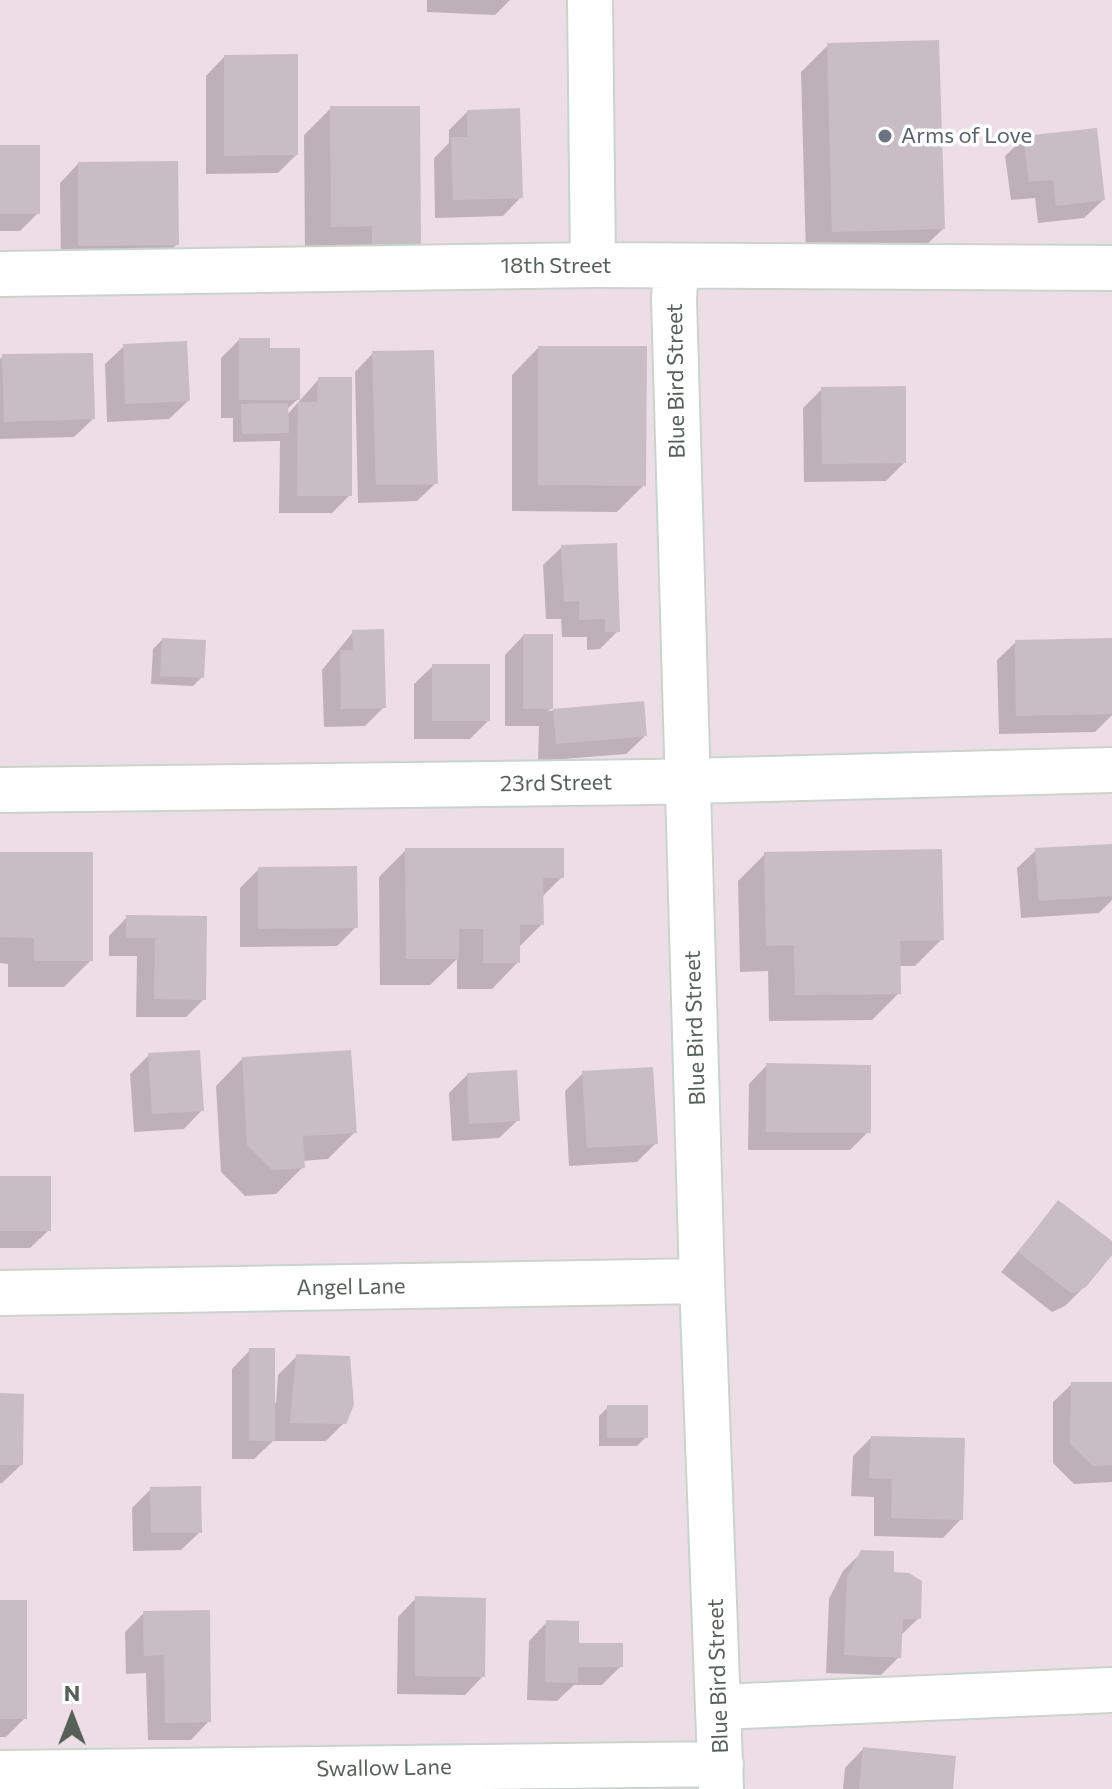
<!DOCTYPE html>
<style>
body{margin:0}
#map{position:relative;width:1112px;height:1789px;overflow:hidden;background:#eddee5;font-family:Commissioner,sans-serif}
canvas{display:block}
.north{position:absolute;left:32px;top:1677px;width:80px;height:80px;-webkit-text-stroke:6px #fff;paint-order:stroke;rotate:0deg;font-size:22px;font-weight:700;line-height:32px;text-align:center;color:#57615a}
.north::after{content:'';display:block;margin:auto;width:28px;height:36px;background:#57615a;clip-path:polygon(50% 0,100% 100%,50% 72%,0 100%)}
</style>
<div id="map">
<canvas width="1112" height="1789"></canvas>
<div class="north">N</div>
</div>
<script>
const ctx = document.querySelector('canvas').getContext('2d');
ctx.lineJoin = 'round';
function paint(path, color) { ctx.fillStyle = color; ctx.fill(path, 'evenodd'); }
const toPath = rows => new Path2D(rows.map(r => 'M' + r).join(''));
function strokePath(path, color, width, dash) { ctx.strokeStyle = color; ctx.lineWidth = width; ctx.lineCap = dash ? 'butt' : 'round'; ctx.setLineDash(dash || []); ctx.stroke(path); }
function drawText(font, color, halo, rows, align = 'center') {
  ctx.font = font + ' Commissioner,sans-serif'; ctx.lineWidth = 7; ctx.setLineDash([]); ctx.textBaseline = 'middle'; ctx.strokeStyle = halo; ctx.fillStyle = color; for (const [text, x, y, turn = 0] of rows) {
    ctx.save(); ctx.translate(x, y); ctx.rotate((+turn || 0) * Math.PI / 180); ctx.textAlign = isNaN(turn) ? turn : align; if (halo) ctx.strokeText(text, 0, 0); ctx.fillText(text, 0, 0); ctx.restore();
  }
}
paint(toPath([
 [427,0,510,0,495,15,427,12],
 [828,45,943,229,916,255,806,258,801,72],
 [224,57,296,155,278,173,206,174,206,76],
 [331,108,418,244,392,270,305,253,304,135],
 [467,112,521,197,503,216,435,218,434,158,449,143,449,130],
 [1024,138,1103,200,1084,218,1038,223,1035,198,1011,200,1005,156],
 [0,147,38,213,20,231,0,231],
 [78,164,177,244,158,263,61,264,60,183],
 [239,340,268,350,298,399,286,410,286,416,319,379,350,495,332,513,279,513,280,441,233,442,233,418,221,418,221,358],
 [124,346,188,401,169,419,107,422,105,364],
 [538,348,644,485,617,512,512,511,512,375],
 [373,353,436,483,417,501,358,503,355,372],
 [3,356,93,419,74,437,0,439,0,359],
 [822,389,904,463,886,481,804,482,803,408],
 [562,547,618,631,600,649,587,650,587,637,562,637,561,619,546,619,543,565],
 [353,632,384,707,365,726,324,727,322,670],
 [523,636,552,708,548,711,642,703,645,736,626,754,538,761,539,726,505,726,505,655],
 [162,640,202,677,193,686,151,684,153,649],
 [1112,640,1112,715,1095,732,999,734,997,660,1016,642],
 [433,666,488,721,470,739,414,739,414,684],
 [1112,846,1112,900,1099,913,1021,918,1017,868,1036,850],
 [406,850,562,877,542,897,542,924,518,948,518,962,492,989,457,989,457,959,430,985,380,985,379,877],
 [0,854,91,960,64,987,8,987,8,964,0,963],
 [765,854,942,939,915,966,898,966,899,993,872,1020,769,1021,768,971,740,972,738,881],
 [259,869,356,927,337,946,240,947,240,888],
 [127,917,205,918,204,999,186,1017,136,1017,137,956,109,956,109,936],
 [149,1055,202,1110,184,1129,134,1132,130,1074],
 [242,1059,354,1133,328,1159,302,1161,303,1167,276,1194,245,1196,221,1172,216,1086],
 [767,1065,868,1132,850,1150,748,1150,749,1084],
 [583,1073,656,1143,637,1162,569,1166,565,1091],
 [467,1075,518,1120,499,1138,452,1141,449,1093],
 [0,1178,49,1230,30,1248,0,1248],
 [1058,1203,1112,1244,1112,1251,1085,1286,1065,1306,1052,1312,1001,1272],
 [250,1350,273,1403,276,1403,278,1375,297,1356,345,1422,326,1441,273,1441,254,1459,232,1459,232,1369],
 [1072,1384,1112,1384,1112,1482,1074,1484,1053,1463,1053,1402],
 [0,1395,21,1465,2,1483,0,1483],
 [608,1407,646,1437,637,1446,599,1446,599,1416],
 [871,1438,961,1519,943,1538,874,1536,874,1497,851,1496,853,1456],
 [151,1489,200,1532,181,1550,133,1551,132,1508],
 [862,1552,892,1574,919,1618,900,1636,899,1657,881,1675,826,1673,829,1599,843,1571],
 [416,1598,483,1676,465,1695,397,1694,398,1617],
 [0,1602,25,1718,6,1737,0,1737],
 [144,1613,209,1721,191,1740,148,1740,146,1673,126,1674,125,1632],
 [547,1622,577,1645,621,1666,602,1685,574,1685,557,1701,527,1700,529,1641],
 [863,1749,951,1789,843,1789,845,1768]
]), '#0003');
paint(toPath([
 [939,40,945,229,832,232,827,43],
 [298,54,298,155,224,156,224,55],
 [330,106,420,106,421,244,372,245,372,226,331,227],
 [520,108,523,198,453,200,451,137,467,137,467,110],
 [1097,128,1105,200,1056,206,1053,180,1029,182,1023,136],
 [0,145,40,145,40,214,0,214],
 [178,161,179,245,78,246,78,162],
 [239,338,270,338,270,348,300,348,300,400,239,400],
 [187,341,190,401,125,404,123,344],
 [538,346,647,346,646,486,538,485],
 [434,350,438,484,376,485,372,351],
 [93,353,95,419,4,422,2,354],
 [318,377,352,377,352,496,297,496,298,402,317,402],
 [906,386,906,463,822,464,821,387],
 [288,403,289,433,242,434,241,404],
 [617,543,620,632,605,632,605,619,579,620,579,601,564,602,561,545],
 [384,629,386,708,341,709,340,650,353,650,352,630],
 [523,634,553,634,553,709,523,709],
 [162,638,206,640,204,678,160,676],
 [1112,638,1112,714,1016,716,1015,640],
 [432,664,490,664,490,721,432,721],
 [644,701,647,736,556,744,553,709],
 [1112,844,1112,896,1039,901,1035,848],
 [405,848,564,848,564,878,543,878,544,925,520,925,520,963,483,963,483,929,459,929,459,959,406,959],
 [942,849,944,940,900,941,901,994,795,995,794,945,766,946,764,852],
 [0,852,93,852,93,961,34,961,34,938,0,937],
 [357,866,358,928,258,929,258,867],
 [126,915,207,916,206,1000,154,999,155,938,126,938],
 [200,1050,204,1111,152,1114,148,1053],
 [351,1050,357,1133,303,1136,305,1168,272,1170,247,1145,242,1057],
 [766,1063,871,1065,871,1133,766,1132],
 [653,1067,658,1144,587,1148,582,1071],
 [517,1070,520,1121,469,1124,467,1073],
 [0,1176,51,1176,51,1231,0,1231],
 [1058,1200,1112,1241,1112,1255,1086,1287,1072,1294,1018,1252],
 [249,1348,275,1348,275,1441,249,1441],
 [296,1354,350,1356,354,1405,346,1424,290,1423],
 [1071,1382,1112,1382,1112,1465,1093,1466,1070,1444],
 [0,1393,24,1394,23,1465,0,1465],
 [607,1405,648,1405,648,1438,607,1438],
 [871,1436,965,1438,963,1520,891,1518,892,1479,869,1478],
 [201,1486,202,1533,151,1533,150,1487],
 [861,1550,894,1551,894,1572,909,1573,922,1581,921,1619,903,1619,901,1658,844,1655,847,1578],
 [415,1596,486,1598,485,1677,415,1676],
 [0,1600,27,1600,27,1719,0,1719],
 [210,1610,211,1722,165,1723,164,1655,144,1656,143,1611],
 [546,1620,579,1621,579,1643,623,1643,623,1667,578,1667,578,1683,545,1682],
 [863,1747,956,1756,953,1789,859,1789]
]), '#c9bdc4');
const minor = toPath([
 [590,0,593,265],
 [676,268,674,299,702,1281,721,1789],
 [0,274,593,265,1112,268],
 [0,790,651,782,1112,770],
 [0,1293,702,1281],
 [720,1707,1112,1690],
 [0,1773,721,1764]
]);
strokePath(minor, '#cad3ce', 48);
strokePath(minor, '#fff', 44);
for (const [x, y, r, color] of [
 [885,136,8,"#6b7280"]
]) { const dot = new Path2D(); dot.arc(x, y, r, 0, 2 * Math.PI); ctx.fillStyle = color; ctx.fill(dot); strokePath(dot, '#fff', 3); }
drawText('22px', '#5b616d', '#fff', [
 ["Arms of Love",901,136]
], 'left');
drawText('22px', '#57615a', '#fff', [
 ["18th Street",556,266],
 ["Blue Bird Street",676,381,-91],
 ["23rd Street",556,783,-1],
 ["Blue Bird Street",695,1028,-92],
 ["Angel Lane",351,1287,-1],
 ["Blue Bird Street",718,1676,-92],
 ["Swallow Lane",384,1768,-1]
]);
</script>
